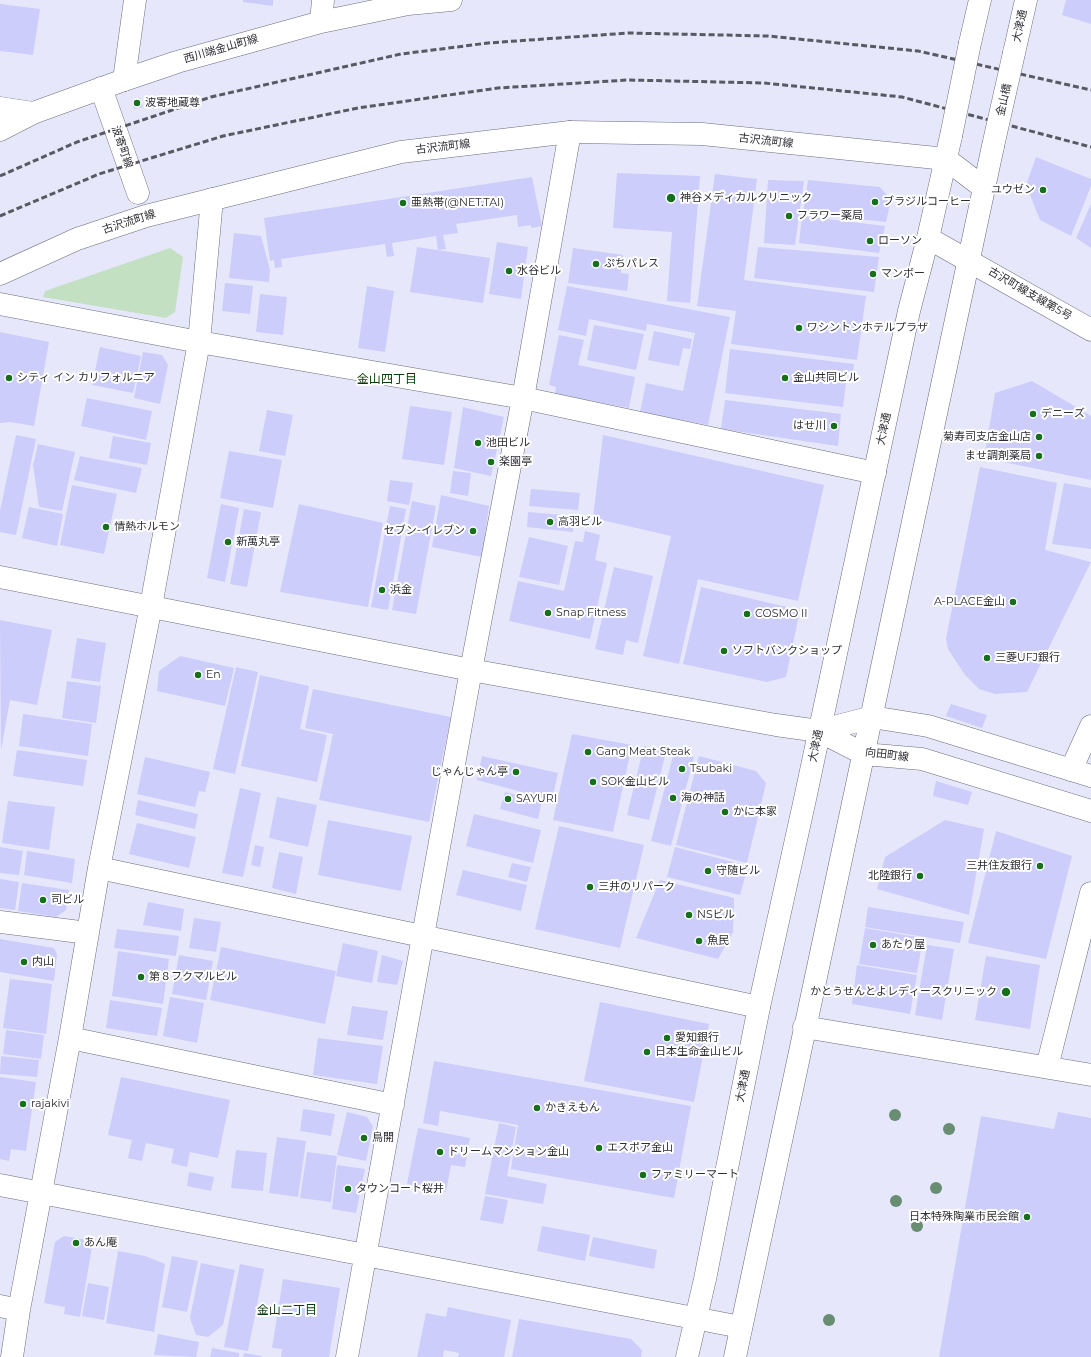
<!DOCTYPE html>
<meta charset="utf-8">
<style>
body{margin:0}
canvas{display:block;background:#e6e7fa}
</style>
<canvas width="1091" height="1357"></canvas>
<script>
const ctx = document.querySelector('canvas').getContext('2d');
ctx.lineJoin = 'round';
function paint(path, color) { ctx.fillStyle = color; ctx.fill(path, 'evenodd'); }
const toPath = rows => new Path2D(rows.map(r => 'M' + r).join(''));
function strokePath(path, color, width, dash) { ctx.strokeStyle = color; ctx.lineWidth = width; ctx.lineCap = dash ? 'butt' : 'round'; ctx.setLineDash(dash || []); ctx.stroke(path); }
function drawText(font, color, halo, rows, align = 'center') {
  ctx.font = font + ' Montserrat,"Noto Sans JP",sans-serif'; ctx.lineWidth = 4; ctx.setLineDash([]); ctx.textBaseline = 'middle'; ctx.strokeStyle = halo; ctx.fillStyle = color; for (const [text, x, y, turn = 0] of rows) {
    ctx.save(); ctx.translate(x, y); ctx.rotate((+turn || 0) * Math.PI / 180); ctx.textAlign = isNaN(turn) ? turn : align; if (halo) ctx.strokeText(text, 0, 0); ctx.fillText(text, 0, 0); ctx.restore();
  }
}
paint(toPath([
 [170,248,183,257,175,312,166,318,43,297,45,291]
]), '#c4e0c3');
paint(toPath([
 [243,0,273,0,273,6,243,2],
 [1066,0,1091,0,1091,24,1062,15],
 [0,4,40,9,33,55,0,51],
 [140,98,143,107,134,109,132,101],
 [1036,157,1091,179,1091,186,1071,236,1040,220,1026,185],
 [617,173,700,176,690,303,667,301,672,232,613,228],
 [715,174,757,179,744,280,866,296,857,360,731,344,736,311,697,306],
 [532,177,542,226,531,228,531,225,518,227,517,215,456,224,458,233,443,235,446,249,438,250,436,236,392,243,394,256,387,257,385,244,281,259,282,267,275,268,274,260,270,261,264,218],
 [768,180,804,181,795,245,764,243],
 [808,180,880,187,891,200,886,222,803,213],
 [1091,204,1091,248,1076,238],
 [802,216,885,226,879,253,799,243],
 [234,233,261,236,270,270,269,282,229,278],
 [497,242,528,247,521,299,489,294],
 [417,247,490,258,483,303,410,292],
 [758,247,879,257,874,292,754,278],
 [573,248,623,255,621,273,629,274,627,291,568,283],
 [225,283,253,286,250,314,222,311],
 [367,286,394,291,385,352,358,348],
 [567,286,730,317,708,425,640,412,646,383,683,391,695,333,647,324,646,331,589,319,586,336,558,330],
 [260,294,287,297,283,335,256,332],
 [594,325,644,334,636,370,587,360],
 [654,331,692,339,690,349,683,348,679,366,648,360],
 [0,332,49,342,34,426,10,422,0,423],
 [559,335,584,340,578,365,635,377,629,408,555,394,556,387,549,385],
 [100,347,141,356,133,393,92,385],
 [730,349,854,364,853,374,843,372,842,382,846,382,843,407,725,393],
 [143,352,162,355,168,365,160,404,134,398],
 [1032,381,1091,416,1091,480,984,458,995,393],
 [87,398,152,411,146,440,81,426],
 [725,400,841,414,838,446,721,429],
 [410,406,452,412,444,465,402,459],
 [463,407,504,417,491,476,454,468],
 [267,410,293,415,285,456,259,451],
 [16,435,36,439,16,535,0,532,0,511],
 [603,435,824,485,798,601,698,579,679,664,643,656,671,536,593,518],
 [113,436,151,443,147,465,109,458],
 [38,444,75,452,62,511,39,507,33,465],
 [229,451,282,460,273,508,220,498],
 [80,456,142,468,136,493,74,480],
 [980,467,1057,483,1045,550,1091,562,1027,692,995,694,979,689,965,675,948,649,946,639],
 [453,471,471,473,468,496,450,493],
 [390,480,413,483,409,505,387,501],
 [1064,483,1091,488,1091,549,1052,544],
 [72,485,117,494,104,554,60,545],
 [531,489,580,493,578,510,529,506],
 [441,495,489,506,482,557,432,547],
 [412,501,436,506,416,614,392,610],
 [221,504,239,508,225,582,207,578],
 [299,504,383,523,368,607,280,592],
 [390,506,406,509,388,610,371,607],
 [29,507,63,514,57,546,22,538],
 [244,509,261,512,247,587,230,584],
 [528,512,574,516,573,532,527,527],
 [585,531,600,535,595,560,607,563,590,639,509,621,518,581,564,591,575,541,583,542],
 [529,537,568,546,559,585,519,577],
 [614,567,653,576,638,643,626,640,623,655,595,649],
 [701,587,800,610,786,677,767,682,683,664],
 [0,620,52,630,37,705,10,700,1,750],
 [77,638,106,643,100,682,71,678],
 [180,656,234,668,225,706,157,691,159,671],
 [236,667,258,672,235,774,213,769],
 [260,675,309,686,300,729,327,735,317,782,241,766],
 [67,681,101,686,96,723,62,718],
 [313,689,451,717,429,822,319,800,333,734,305,728],
 [951,704,987,715,982,728,946,716],
 [23,714,92,724,88,756,19,746],
 [572,734,632,745,613,832,553,820],
 [644,746,666,752,649,820,627,815],
 [17,750,87,760,83,786,13,776],
 [674,752,694,757,671,846,651,841],
 [482,756,558,773,552,800,477,780],
 [699,756,756,771,766,783,747,863,676,845],
 [145,757,210,772,205,792,199,791,195,807,137,794],
 [936,781,972,792,968,805,933,796],
 [240,788,261,793,243,877,222,873],
 [505,792,542,801,538,819,500,809],
 [277,797,317,805,308,847,269,838],
 [138,800,198,814,195,829,135,815],
 [8,801,55,807,49,850,2,843],
 [474,814,541,830,533,863,466,846],
 [328,820,412,836,401,891,318,875],
 [945,820,984,829,969,915,877,889,885,857],
 [137,823,196,837,189,868,129,854],
 [559,826,644,845,620,948,535,929],
 [996,831,1072,856,1046,959,968,943],
 [255,845,264,847,260,867,251,865],
 [0,847,23,851,19,875,0,873],
 [675,847,748,866,740,895,667,877],
 [27,851,75,859,72,883,24,875],
 [279,852,303,857,296,894,272,888],
 [512,863,531,867,527,882,508,877],
 [463,870,527,885,521,911,456,895],
 [0,879,19,882,15,910,0,908],
 [660,880,734,898,733,932,718,959,636,938],
 [22,883,69,890,66,910,56,917,18,911],
 [148,902,184,909,181,931,143,925],
 [868,907,964,922,960,943,865,927],
 [194,918,221,922,216,952,189,948],
 [865,928,923,938,917,973,859,964],
 [117,929,179,936,176,956,114,948],
 [0,939,54,948,57,954,54,981,0,972],
 [343,943,378,951,372,983,336,976],
 [927,945,954,949,942,1020,915,1015],
 [221,947,336,971,325,1024,210,1000],
 [118,951,169,959,163,1004,112,996],
 [179,955,213,961,206,1000,172,994],
 [382,955,403,961,397,985,377,982],
 [986,956,1040,965,1030,1029,975,1020],
 [857,965,917,975,910,1014,852,1004],
 [10,979,52,984,46,1034,3,1028],
 [170,997,204,1003,197,1043,163,1036],
 [110,1000,162,1008,157,1036,106,1028],
 [600,1002,709,1024,694,1102,584,1081],
 [352,1006,388,1011,383,1040,347,1035],
 [6,1030,44,1035,41,1059,3,1054],
 [318,1038,383,1046,377,1084,313,1075],
 [1,1056,39,1060,37,1077,0,1074],
 [434,1061,691,1106,674,1198,511,1169,518,1125,440,1111,438,1126,423,1123],
 [0,1077,36,1082,26,1151,11,1149,9,1161,0,1159],
 [121,1077,230,1100,218,1158,190,1152,187,1167,171,1163,174,1149,146,1143,142,1161,128,1158,132,1140,108,1135],
 [303,1109,335,1114,331,1136,300,1131],
 [347,1112,367,1117,373,1126,366,1161,337,1155],
 [1058,1112,1091,1118,1091,1357,939,1357,981,1116,1054,1129],
 [499,1123,516,1127,507,1176,547,1184,543,1204,485,1194],
 [418,1128,470,1138,465,1167,451,1165,446,1192,407,1184],
 [277,1137,306,1141,298,1197,269,1193],
 [236,1150,267,1153,263,1191,231,1188],
 [307,1152,337,1156,331,1202,300,1198],
 [337,1165,365,1169,356,1213,332,1209],
 [189,1172,214,1177,211,1191,187,1186],
 [485,1196,508,1200,503,1224,480,1220],
 [542,1226,590,1235,585,1261,537,1251],
 [64,1236,93,1241,80,1317,64,1314,65,1307,44,1303,55,1242],
 [593,1237,657,1250,654,1269,589,1256],
 [118,1251,145,1256,165,1264,154,1332,106,1323],
 [172,1256,198,1261,187,1312,162,1307],
 [201,1263,235,1270,223,1325,208,1337,196,1335,190,1318],
 [240,1264,264,1269,248,1351,224,1347],
 [283,1279,340,1288,329,1357,281,1357,282,1349,272,1348],
 [88,1283,109,1287,104,1320,82,1316],
 [448,1307,511,1320,504,1357,458,1357,459,1353,444,1350,443,1357,417,1357,426,1313,446,1317],
 [519,1319,631,1339,642,1350,641,1357,512,1357],
 [158,1334,199,1342,196,1357,154,1355],
 [212,1348,239,1353,239,1357,210,1357],
 [244,1353,262,1356,262,1357,243,1357]
]), '#cccdfb');
const minor = toPath([
 [135,0,124,80,177,62,321,22,408,4,451,0],
 [321,22,323,0],
 [101,88,138,193],
 [0,108,33,113],
 [928,238,1091,330],
 [0,304,199,342,523,398,875,473],
 [1071,770,1091,726],
 [99,868,759,1007],
 [0,922,88,933],
 [804,1027,1091,1075],
 [70,1038,393,1105],
 [1047,1067,1091,893],
 [0,1185,741,1327],
 [0,1306,19,1310],
 [12,1357,19,1310,70,1038,99,868,151,606,199,342,212,199],
 [347,1357,471,670,523,398,570,132]
]);
const tertiary = toPath([
 [970,43,980,0],
 [1014,53,1026,0],
 [0,130,33,113,124,80],
 [0,274,77,239,146,216,401,152,570,132,702,134,946,159,984,188],
 [0,577,471,670,776,725,819,731,864,754,922,759,1091,811],
 [819,731,872,717,928,726,1091,776],
 [687,1357,705,1279,759,1007,805,799,909,311,928,238,951,136],
 [735,1357,993,146]
]);
strokePath(minor, '#6c6d7d', 23);
strokePath(tertiary, '#6c6d7d', 23);
strokePath(minor, '#fff', 22);
strokePath(tertiary, '#fff', 22);
strokePath(toPath([
 [0,176,77,142,211,97,401,54,488,43,628,33,768,36,918,51,1091,90],
 [0,216,99,174,223,136,358,108,498,88,628,80,764,83,902,97,1091,147]
]), '#595963', 3, [6, 3]);
const tertiaryBridge = toPath([
 [951,136,970,43],
 [993,146,1014,53]
]);
strokePath(tertiaryBridge, '#6c6d7d', 23, []);
strokePath(tertiaryBridge, '#fff', 22);
ctx.fillStyle = '#688d72';
for (const [x, y] of [
 [895,1115],
 [949,1129],
 [936,1188],
 [896,1201],
 [917,1226],
 [829,1320]
]) { ctx.beginPath(); ctx.arc(x, y, 6, 0, 2 * Math.PI); ctx.fill(); }
for (const [x, y, r, color] of [
 [137,103,4,"#166f1a"],
 [1043,190,4,"#166f1a"],
 [671,198,5,"#166f1a"],
 [875,202,4,"#166f1a"],
 [403,203,4,"#166f1a"],
 [789,216,4,"#166f1a"],
 [870,241,4,"#166f1a"],
 [596,264,4,"#166f1a"],
 [509,271,4,"#166f1a"],
 [873,274,4,"#166f1a"],
 [799,328,4,"#166f1a"],
 [9,378,4,"#166f1a"],
 [785,378,4,"#166f1a"],
 [1033,414,4,"#166f1a"],
 [834,426,4,"#166f1a"],
 [1039,437,4,"#166f1a"],
 [478,443,4,"#166f1a"],
 [1039,456,4,"#166f1a"],
 [491,462,4,"#166f1a"],
 [550,522,4,"#166f1a"],
 [106,527,4,"#166f1a"],
 [473,531,4,"#166f1a"],
 [228,542,4,"#166f1a"],
 [382,590,4,"#166f1a"],
 [1013,602,4,"#166f1a"],
 [548,613,4,"#166f1a"],
 [747,614,4,"#166f1a"],
 [724,651,4,"#166f1a"],
 [987,658,4,"#166f1a"],
 [198,675,4,"#166f1a"],
 [588,752,4,"#166f1a"],
 [682,769,4,"#166f1a"],
 [516,772,4,"#166f1a"],
 [593,782,4,"#166f1a"],
 [673,798,4,"#166f1a"],
 [508,799,4,"#166f1a"],
 [725,812,4,"#166f1a"],
 [1040,866,4,"#166f1a"],
 [708,871,4,"#166f1a"],
 [920,876,4,"#166f1a"],
 [590,887,4,"#166f1a"],
 [43,900,4,"#166f1a"],
 [689,915,4,"#166f1a"],
 [699,941,4,"#166f1a"],
 [873,945,4,"#166f1a"],
 [24,962,4,"#166f1a"],
 [141,977,4,"#166f1a"],
 [1006,992,5,"#166f1a"],
 [667,1038,4,"#166f1a"],
 [647,1052,4,"#166f1a"],
 [23,1104,4,"#166f1a"],
 [537,1108,4,"#166f1a"],
 [364,1138,4,"#166f1a"],
 [599,1148,4,"#166f1a"],
 [440,1152,4,"#166f1a"],
 [643,1175,4,"#166f1a"],
 [348,1189,4,"#166f1a"],
 [1027,1217,4,"#166f1a"],
 [76,1243,4,"#166f1a"]
]) { const dot = new Path2D(); dot.arc(x, y, r, 0, 2 * Math.PI); ctx.fillStyle = color; ctx.fill(dot); strokePath(dot, '#fff', 1.5); }
drawText('11px', '#2c2c33', '#fff', [
 ["大津通",1020,26,-78],
 ["西川端金山町線",221,49,-16],
 ["金山橋",1004,100,-77],
 ["古沢流町線",766,141,6],
 ["波寄町線",122,147,71],
 ["古沢流町線",443,147,-7],
 ["古沢流町線",129,222,-18],
 ["古沢町線支線第5号",1030,294,30],
 ["大津通",884,429,-78],
 ["大津通",816,746,-78],
 ["向田町線",887,755,7],
 ["大津通",743,1086,-79]
]);
drawText('11px', '#2c2c33', '#fff', [
 ["波寄地蔵尊",145,103],
 ["ユウゼン",1035,190,"right"],
 ["神谷メディカルクリニック",680,198],
 ["ブラジルコーヒー",883,202],
 ["亜熱帯(@NET.TAI)",411,203],
 ["フラワー薬局",797,216],
 ["ローソン",878,241],
 ["ぷちパレス",604,264],
 ["水谷ビル",517,271],
 ["マンボー",881,274],
 ["ワシントンホテルプラザ",807,328],
 ["シティ イン カリフォルニア",17,378],
 ["金山共同ビル",793,378],
 ["デニーズ",1041,414],
 ["はせ川",826,426,"right"],
 ["菊寿司支店金山店",1031,437,"right"],
 ["池田ビル",486,443],
 ["ませ調剤薬局",1031,456,"right"],
 ["楽園亭",499,462],
 ["高羽ビル",558,522],
 ["情熱ホルモン",114,527],
 ["セブン-イレブン",465,531,"right"],
 ["新萬丸亭",236,542],
 ["浜金",390,590],
 ["A-PLACE金山",1005,602,"right"],
 ["Snap Fitness",556,613],
 ["COSMO II",755,614],
 ["ソフトバンクショップ",732,651],
 ["三菱UFJ銀行",995,658],
 ["En",206,675],
 ["Gang Meat Steak",596,752],
 ["Tsubaki",690,769],
 ["じゃんじゃん亭",508,772,"right"],
 ["SOK金山ビル",601,782],
 ["海の神話",681,798],
 ["SAYURI",516,799],
 ["かに本家",733,812],
 ["三井住友銀行",1032,866,"right"],
 ["守随ビル",716,871],
 ["北陸銀行",912,876,"right"],
 ["三井のリパーク",598,887],
 ["司ビル",51,900],
 ["NSビル",697,915],
 ["魚民",707,941],
 ["あたり屋",881,945],
 ["内山",32,962],
 ["第８フクマルビル",149,977],
 ["かとうせんとよレディースクリニック",997,992,"right"],
 ["愛知銀行",675,1038],
 ["日本生命金山ビル",655,1052],
 ["rajakivi",31,1104],
 ["かきえもん",545,1108],
 ["鳥開",372,1138],
 ["エスポア金山",607,1148],
 ["ドリームマンション金山",448,1152],
 ["ファミリーマート",651,1175],
 ["タウンコート桜井",356,1189],
 ["日本特殊陶業市民会館",1019,1217,"right"],
 ["あん庵",84,1243]
], 'left');
drawText('12px', '#043d07', '#fff', [
 ["金山四丁目",387,379],
 ["金山二丁目",287,1310]
]);
</script>
